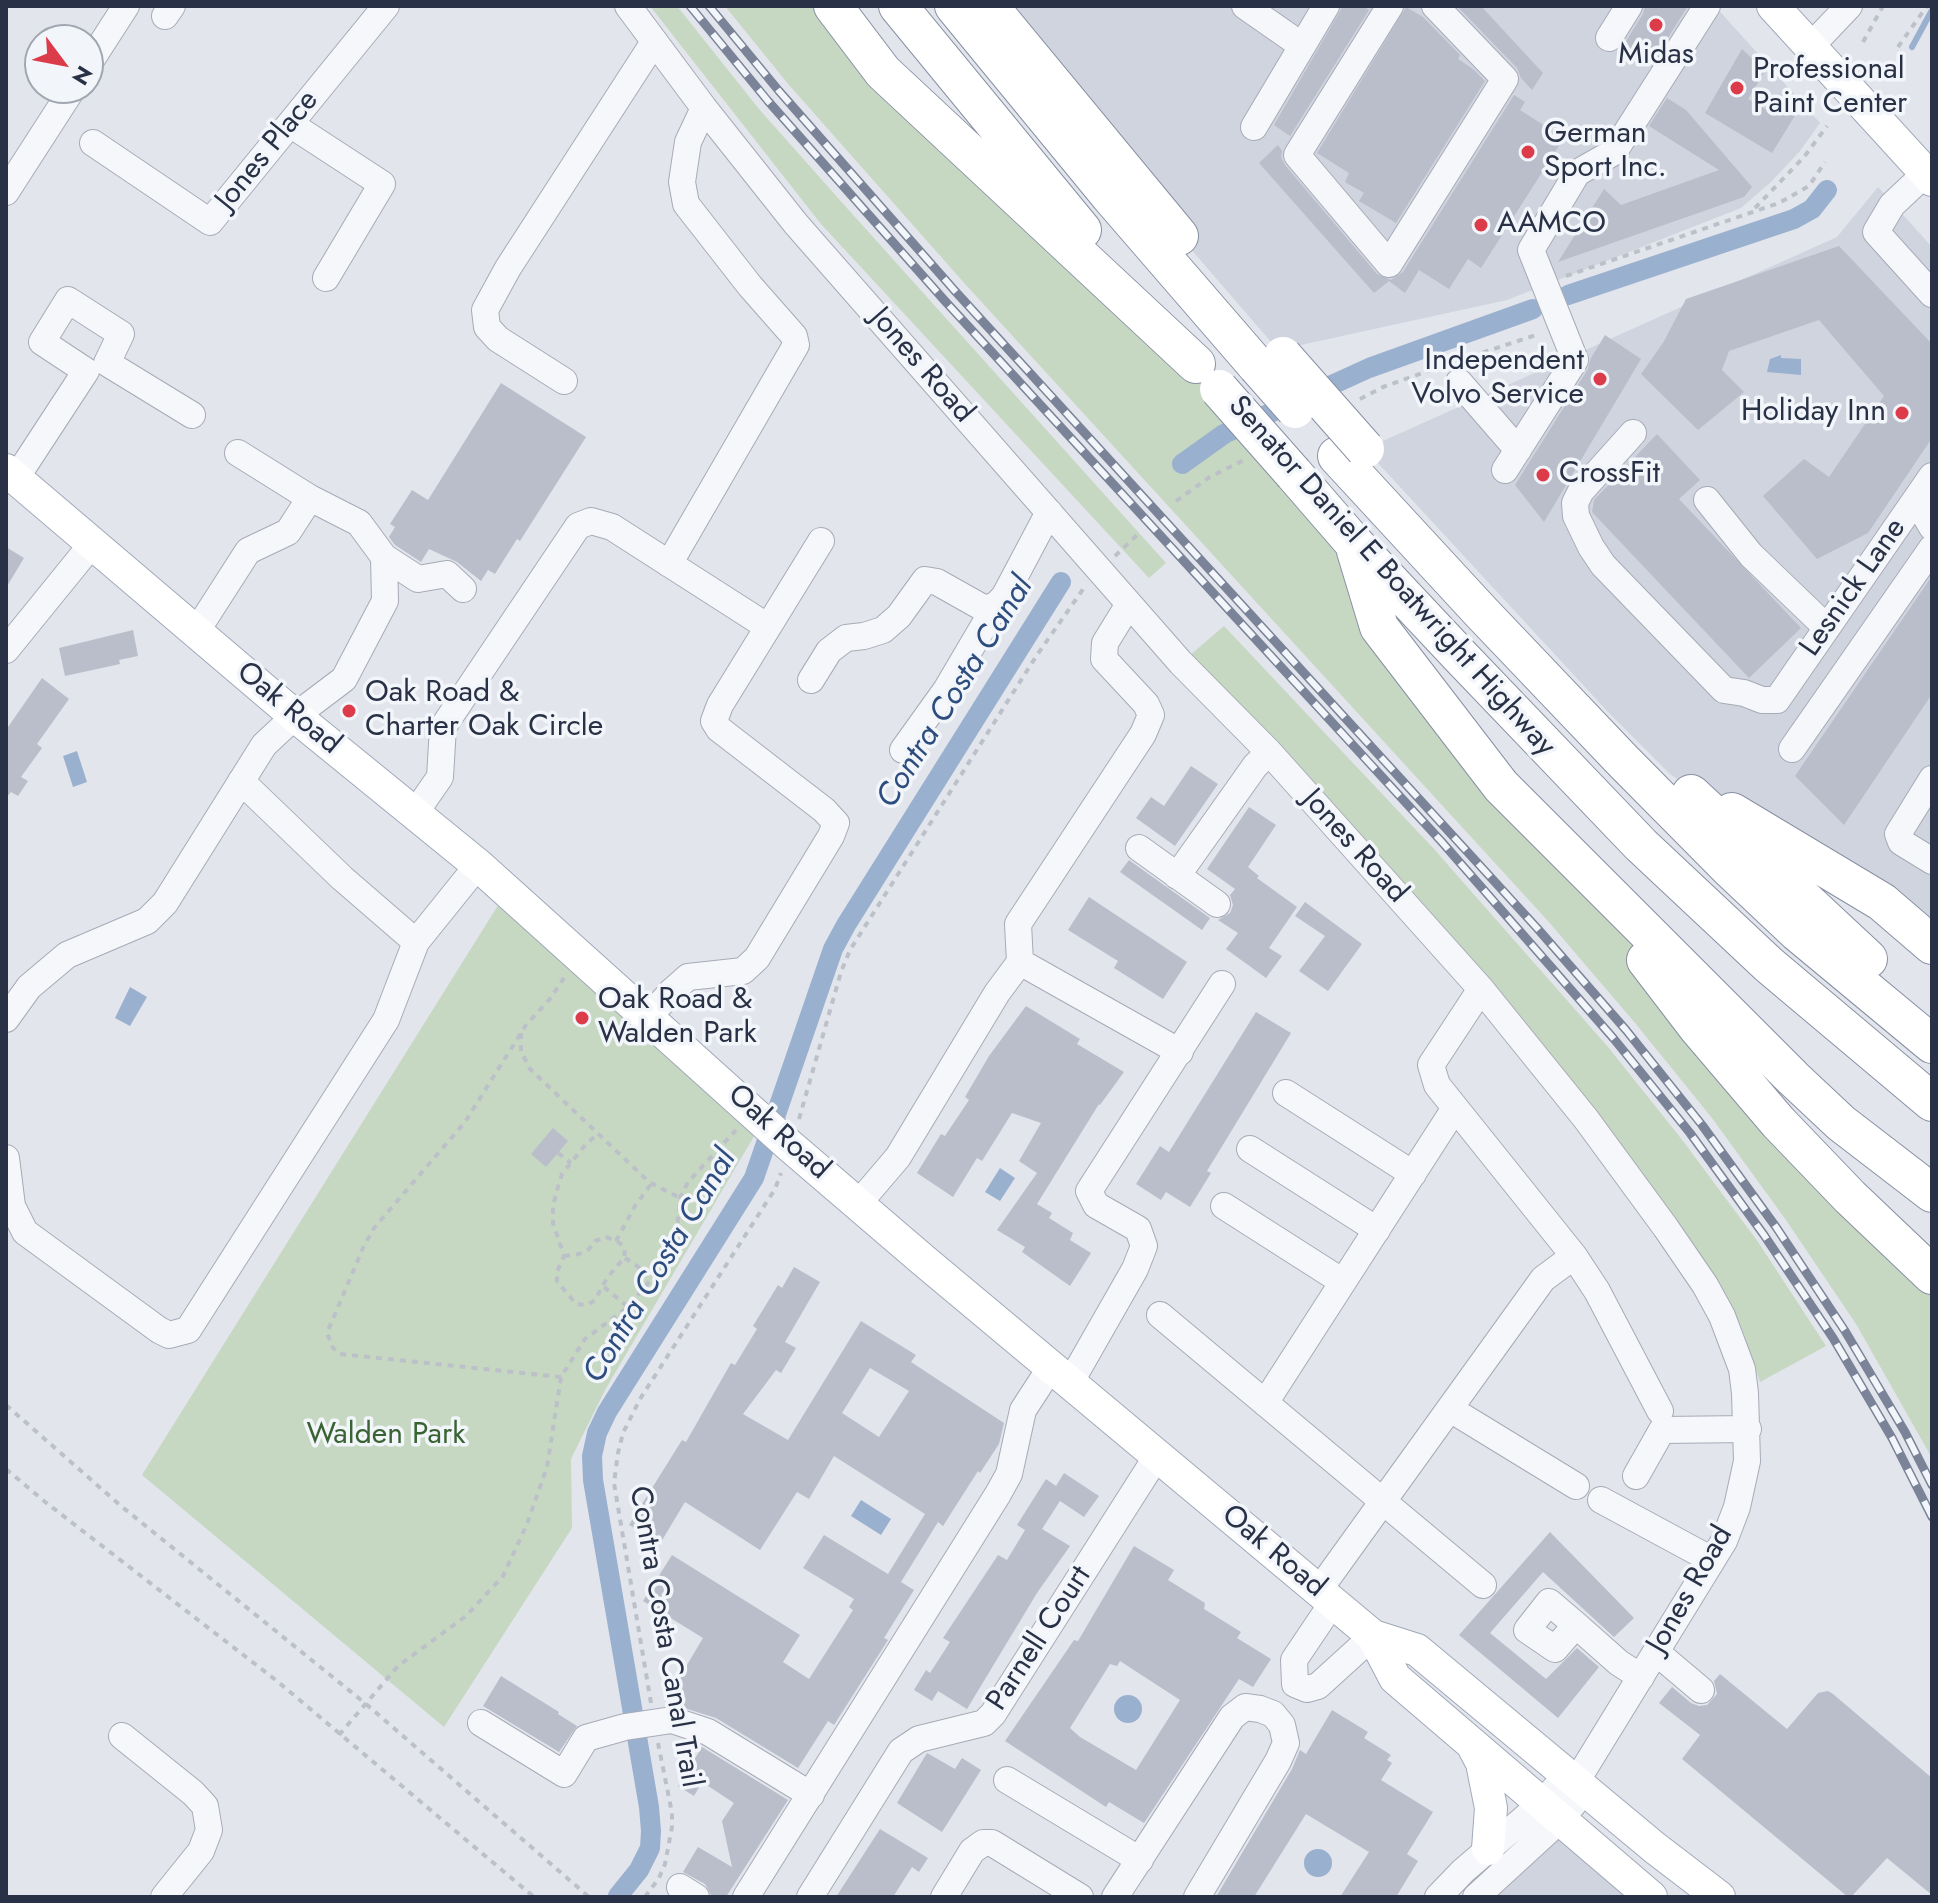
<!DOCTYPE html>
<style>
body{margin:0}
#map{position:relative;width:1938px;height:1903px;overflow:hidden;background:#e2e5ec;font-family:Jost,sans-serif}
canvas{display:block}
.frame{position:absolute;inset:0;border:8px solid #283146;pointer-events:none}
.north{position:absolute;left:24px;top:24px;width:80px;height:80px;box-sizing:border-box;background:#f2f5f9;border:2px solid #a1a7b1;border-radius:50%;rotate:122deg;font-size:22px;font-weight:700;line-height:32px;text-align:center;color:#283146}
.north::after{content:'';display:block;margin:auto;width:28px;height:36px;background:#dc3c4a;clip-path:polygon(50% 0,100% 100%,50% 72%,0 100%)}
</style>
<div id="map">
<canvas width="1938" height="1903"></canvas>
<div class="frame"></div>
<div class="north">N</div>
</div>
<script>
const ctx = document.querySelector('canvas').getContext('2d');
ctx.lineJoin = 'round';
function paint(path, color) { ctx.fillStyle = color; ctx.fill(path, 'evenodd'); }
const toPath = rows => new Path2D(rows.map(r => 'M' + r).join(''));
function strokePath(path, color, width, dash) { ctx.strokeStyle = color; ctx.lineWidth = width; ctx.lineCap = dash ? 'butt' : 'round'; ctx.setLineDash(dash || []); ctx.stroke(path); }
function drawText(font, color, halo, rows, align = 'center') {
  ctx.font = font + ' Jost,sans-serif'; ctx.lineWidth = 7; ctx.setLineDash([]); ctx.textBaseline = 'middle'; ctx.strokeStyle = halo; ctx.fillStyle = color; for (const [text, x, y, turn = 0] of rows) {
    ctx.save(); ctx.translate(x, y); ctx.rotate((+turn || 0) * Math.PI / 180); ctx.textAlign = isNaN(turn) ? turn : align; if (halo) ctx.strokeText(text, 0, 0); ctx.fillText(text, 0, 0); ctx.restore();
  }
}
paint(toPath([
 [989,6,1715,6,1820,123,1800,151,1771,182,1741,208,1507,300,1278,350,1107,152],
 [1878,187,1932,247,1932,945,1882,902,1671,775,1609,713,1365,449,1837,237],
 [1560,1820,1651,1897,1476,1897]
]), '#d0d4de');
paint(toPath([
 [650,6,677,6,759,109,846,207,1166,563,1149,578,821,224],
 [725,6,833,6,1196,364,1294,474,1379,627,1932,1275,1932,1458,1856,1324,1786,1220,1712,1118,1636,1024,1548,921,966,285,789,85],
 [1224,626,1434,849,1608,1047,1683,1141,1758,1242,1826,1346,1760,1382,1741,1326,1705,1285,1586,1119,1181,663],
 [507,891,763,1121,605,1390,571,1459,572,1528,444,1727,142,1475]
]), '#c6d7c2');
paint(toPath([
 [1781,355,1781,358,1801,359,1801,375,1767,372,1770,359],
 [77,751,87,782,73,787,63,756],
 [130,987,147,997,130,1026,115,1018],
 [1000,1168,1015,1178,1000,1201,985,1192],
 [861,1500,891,1519,881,1535,851,1516],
 '1114 1709a14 14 0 1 1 28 0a14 14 0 1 1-28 0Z',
 '1304 1863a14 14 0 1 1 28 0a14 14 0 1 1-28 0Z'
]), '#9ab0cf');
strokePath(toPath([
 [1912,47,1932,10]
]), '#9ab0cf', 6);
strokePath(toPath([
 [1568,295,1794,219,1812,209,1827,190],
 [1182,464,1224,434,1369,368,1533,309],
 [618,1896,639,1870,650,1848,651,1831,649,1807,593,1480,592,1456,597,1433,607,1412,754,1178,833,949,846,925,1061,582]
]), '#9ab0cf', 20);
paint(toPath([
 [1343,6,1363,6,1369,10,1290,136,1274,125],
 [1457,6,1481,6,1543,73,1532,90,1521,78,1517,68],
 [1645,6,1688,6,1652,63,1623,46,1643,14],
 [1406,7,1423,17,1460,55,1458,59,1473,69,1485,81,1396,223,1359,201,1364,193,1345,182,1349,173,1317,153],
 [1742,49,1765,71,1748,99,1776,115,1782,105,1796,114,1772,153,1705,113],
 [1514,95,1525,102,1520,110,1564,138,1481,268,1468,259,1449,289,1419,270,1405,293,1389,281,1374,293,1259,163,1278,145,1282,151,1281,157,1285,165,1377,274,1391,280,1403,272],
 [1667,98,1686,110,1752,187,1744,197,1558,262,1604,189,1621,205,1719,170,1649,126],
 [1839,246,1932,344,1932,438,1868,533,1817,559,1763,496,1804,459,1829,477,1884,396,1819,320,1729,351,1722,370,1744,392,1698,430,1641,374,1663,343,1686,299],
 [1605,335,1641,359,1544,522,1515,485,1588,369,1591,358],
 [501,383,586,437,520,541,517,539,495,574,488,570,481,581,457,562,429,549,421,562,395,545,389,537,395,527,390,524,412,490,428,500],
 [1657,434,1700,480,1679,499,1801,628,1749,678,1592,512,1594,500],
 [6,547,24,558,6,588],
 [1932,576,1932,694,1844,825,1795,776],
 [133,630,138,656,119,660,120,664,65,676,59,648],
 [42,678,69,699,37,744,42,748,21,777,28,781,18,796,11,792,6,798,6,730],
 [1191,766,1218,784,1175,846,1136,818,1151,797,1164,806],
 [1249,807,1276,825,1248,867,1259,876,1257,878,1297,907,1269,948,1282,956,1266,978,1226,949,1238,933,1218,920,1230,913,1233,905,1230,895,1235,889,1207,869],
 [1129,860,1210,918,1202,930,1120,872],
 [1089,897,1187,962,1163,999,1114,968,1118,961,1068,930],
 [1305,902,1362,944,1328,991,1299,971,1325,936,1295,916],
 [1026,1006,1080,1039,1077,1044,1124,1072,1100,1105,1099,1104,1037,1204,1052,1213,1049,1218,1073,1233,1070,1240,1091,1253,1070,1286,1022,1252,1025,1247,997,1230,1037,1173,1019,1161,1041,1123,1012,1113,982,1161,977,1158,953,1197,917,1173,941,1134,945,1136,969,1100,965,1097,989,1056],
 [1256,1012,1291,1033,1207,1171,1211,1173,1190,1207,1166,1192,1161,1200,1136,1184,1160,1146,1169,1152],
 [553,1128,568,1141,546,1167,531,1154],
 [794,1267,820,1282,785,1342,796,1348,781,1373,776,1370,743,1414,788,1440,861,1321,916,1355,911,1362,1004,1423,999,1444,980,1473,978,1471,943,1526,938,1522,901,1582,914,1590,884,1638,888,1640,834,1725,828,1721,798,1768,716,1718,665,1702,703,1638,643,1601,672,1555,800,1635,783,1662,809,1679,853,1610,849,1607,854,1599,803,1568,824,1535,888,1574,925,1514,834,1456,809,1499,797,1492,760,1550,685,1502,661,1542,629,1525,682,1440,686,1442,731,1363,735,1365,757,1329,753,1326,778,1285,782,1288],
 [870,1368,909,1391,879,1437,842,1413],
 [1064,1473,1099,1496,1084,1517,1060,1501,1042,1529,1070,1546,1037,1593,967,1709,938,1691,932,1701,914,1690,926,1670,930,1673,950,1642,943,1638,998,1555,1007,1560,1025,1530,1017,1525,1046,1479,1056,1486],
 [1550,1532,1634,1618,1614,1637,1543,1572,1490,1633,1546,1679,1577,1648,1599,1667,1558,1718,1459,1635],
 [1134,1546,1174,1570,1168,1580,1205,1603,1204,1609,1241,1632,1237,1638,1271,1659,1253,1687,1239,1679,1144,1823,1109,1802,1106,1807,1005,1741,1074,1640,1078,1641],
 [1120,1661,1180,1700,1136,1770,1080,1737,1070,1728,1110,1664,1117,1666],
 [1720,1674,1787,1729,1818,1693,1828,1691,1833,1694,1932,1778,1932,1895,1887,1858,1851,1897,1848,1897,1682,1759,1700,1735,1659,1703,1672,1687,1691,1703,1699,1706,1707,1705,1717,1694,1714,1681],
 [501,1676,559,1712,558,1714,577,1726,559,1752,483,1706],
 [1332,1710,1368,1732,1364,1738,1391,1755,1387,1760,1392,1763,1381,1780,1433,1812,1407,1854,1418,1861,1396,1897,1340,1897,1369,1852,1306,1814,1254,1897,1216,1897,1292,1769,1300,1750,1306,1754],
 [702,1747,788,1800,726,1897,712,1897,705,1884,683,1872,698,1847,732,1867,722,1821,734,1803,702,1782,694,1796,678,1786],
 [927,1753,955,1769,962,1758,981,1770,942,1832,897,1803],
 [880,1829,928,1858,919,1872,912,1867,893,1897,836,1897]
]), '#b9beca');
const minor = toPath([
 [628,6,704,108,796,224,1181,663,1269,752,1481,989,1586,1119,1666,1228,1705,1285,1722,1316,1742,1369,1745,1393,1747,1461,1737,1507,1724,1541,1576,1782],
 [1245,6,1301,45],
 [1390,6,1297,155,1389,264,1505,79,1435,6],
 [165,16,172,6],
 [1609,38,1629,6],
 [1810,47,1849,6],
 [88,65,126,6],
 [290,124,382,184,326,278],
 [1254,127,1326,6],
 [93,143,210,222,386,6],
 [1926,173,1892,205,1876,232,1932,294],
 [6,192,73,88],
 [564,381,498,339,487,327,485,310,508,268,654,42],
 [1459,382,1518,450],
 [1633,433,1581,491,1575,503,1576,516,1591,547,1603,565,1724,690,1744,693,1762,700,1777,700,1932,476],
 [238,453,310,498],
 [1505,470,1575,360,1531,250,1577,173,1614,152,1707,6],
 [16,478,86,371,42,342,68,300,121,334,107,363,192,415],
 [1707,500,1751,555,1827,628],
 [1916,500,1932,527],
 [384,557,418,579,447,574,463,589],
 [669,564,796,345,794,336,750,286,686,204,682,182,688,142,704,108],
 [6,650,92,544],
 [811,680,829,651,846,638,864,636,883,630,899,616,925,580,937,582,985,609,996,605,1004,597,1049,512],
 [1792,749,1932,548],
 [903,750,946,690,996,605],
 [1932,779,1898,834,1901,842,1932,861],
 [241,781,342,878,416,942],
 [415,813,440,777,443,727,578,526,591,521,612,527,768,627],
 [1139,848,1217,904],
 [1177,876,1255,766,1269,752],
 [1020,962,1180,1052],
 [648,1018,671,992,688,977,743,971,757,958,831,836,836,823,824,810,719,729,714,721,720,705,821,541],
 [6,1019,29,987,67,955,147,921,165,903,264,745,295,716,344,679,385,601,384,557,359,523,310,498,288,532,248,551,196,632],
 [1286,1093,1413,1174],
 [1250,1149,1377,1230],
 [6,1158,12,1206,25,1232,159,1330,169,1335,188,1330,386,1020,416,942,478,865],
 [858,1204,898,1157,997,993,1020,962,1018,924,1143,734,1151,715,1146,704,1104,659,1105,643,1129,604],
 [1224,1206,1343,1282],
 [1574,1256,1597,1291,1660,1411],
 [1160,1315,1483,1585],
 [1070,1383,1135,1269,1144,1246,1138,1229,1096,1205,1089,1191,1222,984],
 [1265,1403,1455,1108],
 [1450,1409,1576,1486],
 [1636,1476,1662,1430,1748,1429],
 [1601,1500,1712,1560],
 [1319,1590,1543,1279,1574,1256,1437,1085,1431,1065,1481,989],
 [1333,1602,1294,1660,1295,1684,1307,1689,1318,1686,1373,1636],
 [1576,1625,1555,1649,1527,1630,1549,1602,1576,1625,1619,1663,1641,1677],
 [1656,1652,1701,1690],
 [481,1723,564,1774,586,1738,625,1727,672,1720,708,1732,811,1795],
 [122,1736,193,1793,205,1806,209,1830,201,1851,164,1897],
 [1007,1780,1140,1860],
 [680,1887,696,1897],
 [746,1897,998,1494,1009,1474,1023,1410,1051,1367],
 [810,1897,901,1751,919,1739,984,1723,993,1714,1157,1456],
 [944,1897,972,1851,983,1843,992,1843,1080,1897],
 [1115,1897,1232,1717,1245,1707,1260,1709,1273,1714,1282,1725,1286,1743,1278,1761,1197,1897],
 [1438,1897,1463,1871,1541,1804,1567,1775],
 [1476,1897,1560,1820,1585,1790]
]);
const major = toPath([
 [1773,6,1932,180],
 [6,470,295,716,478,865,790,1146,923,1260,1373,1636,1417,1650,1655,1848,1719,1897],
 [1373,1636,1395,1678,1651,1897],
 [1473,1746,1482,1763,1491,1808,1488,1849]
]);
const highway = toPath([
 [833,6,883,72,1196,364],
 [898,6,1082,230],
 [954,6,1110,196,1257,366],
 [989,6,1179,236],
 [1337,456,1481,612,1623,761,1729,868,1797,932,1932,1044],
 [1294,474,1352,541,1460,656,1641,845,1769,965,1932,1102],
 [1356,551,1379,627,1501,786,1793,1078,1841,1123,1932,1193],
 [1691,794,1868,959],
 [1732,812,1882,902,1932,945],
 [1646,960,1698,1028,1778,1122,1850,1197,1932,1275]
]);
strokePath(minor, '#a6abb7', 28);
strokePath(major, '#a0a9b9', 34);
strokePath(highway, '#8891a4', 40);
strokePath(toPath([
 [1863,42,1883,6],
 [1898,47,1927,6],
 [1755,208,1804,157,1827,126],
 [1566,276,1779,203,1809,186,1825,162],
 [1460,360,1539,334],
 [1360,399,1383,387,1445,365],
 [1176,501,1210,477,1246,459],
 [1115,556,1137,535],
 [521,1033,521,1051,530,1069,649,1182,680,1198],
 [799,1119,841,972,850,950,1037,655,1086,585],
 [558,1153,571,1163],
 [616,1241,635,1206,651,1184],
 [564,1256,579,1254,589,1249,595,1241,606,1237,620,1243,625,1250,624,1258,607,1278,595,1300,587,1305,576,1304,557,1281,557,1272,564,1256,553,1223,553,1206,557,1190,562,1174,586,1144,598,1134],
 [625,1258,653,1277],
 [604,1287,628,1307],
 [561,1377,340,1354,333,1348,327,1333,363,1248,374,1228,465,1122,526,1025,549,1000,564,978],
 [6,1405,121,1506,366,1704,589,1897],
 [6,1469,44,1501,277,1681,534,1897],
 [651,1703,614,1483,618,1453,623,1433,640,1399,775,1189,781,1173],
 [339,1735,398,1666,466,1616,503,1576,527,1524,547,1467,561,1377,585,1339,628,1307,653,1277,677,1229,680,1198,688,1182,736,1130],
 [645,1897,659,1878,665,1864,672,1827,672,1813,658,1743]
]), '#bcc0c8', 4, [6, 6]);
strokePath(minor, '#f6f7fa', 26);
strokePath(major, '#fff', 32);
strokePath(highway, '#fff', 38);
const rail = toPath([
 [690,6,768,101,945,301,1441,841,1614,1039,1690,1133,1764,1235,1833,1338,1892,1438,1932,1517],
 [709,6,779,91,955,291,1537,928,1626,1030,1702,1125,1776,1227,1845,1331,1905,1432,1932,1485]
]);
strokePath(rail, '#7a8397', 9);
strokePath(rail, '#f2f5f9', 6, [18]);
const highwayBridge = toPath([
 [1283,356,1365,449],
 [1257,366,1295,409],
 [1219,389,1294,474]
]);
strokePath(highwayBridge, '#8891a4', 40, []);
strokePath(highwayBridge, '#fff', 38);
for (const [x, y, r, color] of [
 [1656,25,8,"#dc3c4a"],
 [1737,88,8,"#dc3c4a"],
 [1528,152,8,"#dc3c4a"],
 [1481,225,8,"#dc3c4a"],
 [1600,379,8,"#dc3c4a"],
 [1902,413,8,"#dc3c4a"],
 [1543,475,8,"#dc3c4a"],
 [349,711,8,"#dc3c4a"],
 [582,1018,8,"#dc3c4a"]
]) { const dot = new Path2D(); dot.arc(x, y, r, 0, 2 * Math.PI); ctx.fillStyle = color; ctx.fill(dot); strokePath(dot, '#f2f5f9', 3); }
drawText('30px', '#283146', '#f2f5f9', [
 ["Midas",1656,56,"center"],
 ["Professional",1753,71],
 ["Paint Center",1753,105],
 ["German",1544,135],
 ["Sport Inc.",1544,169],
 ["AAMCO",1497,225],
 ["Independent",1584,362,"right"],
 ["Volvo Service",1584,396,"right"],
 ["Holiday Inn",1886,413,"right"],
 ["CrossFit",1559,475],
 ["Oak Road &",365,694],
 ["Charter Oak Circle",365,728],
 ["Oak Road &",598,1001],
 ["Walden Park",598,1035]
], 'left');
drawText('30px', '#283146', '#f2f5f9', [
 ["Jones Place",268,151,-51],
 ["Jones Road",921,366,49],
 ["Senator Daniel E Boatwright Highway",1391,577,48],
 ["Lesnick Lane",1854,588,-55],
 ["Oak Road",288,709,40],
 ["Jones Road",1354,847,48],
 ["Oak Road",778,1133,42],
 ["Oak Road",1273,1552,40],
 ["Jones Road",1691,1590,-60],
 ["Contra Costa Canal Trail",664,1637,80],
 ["Parnell Court",1040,1639,-57]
]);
drawText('30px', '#3a6334', '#f2f5f9', [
 ["Walden Park",386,1436]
]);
drawText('italic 32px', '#2e4d7f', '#f2f5f9', [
 ["Contra Costa Canal",956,693,-58],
 ["Contra Costa Canal",661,1267,-59]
]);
</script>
